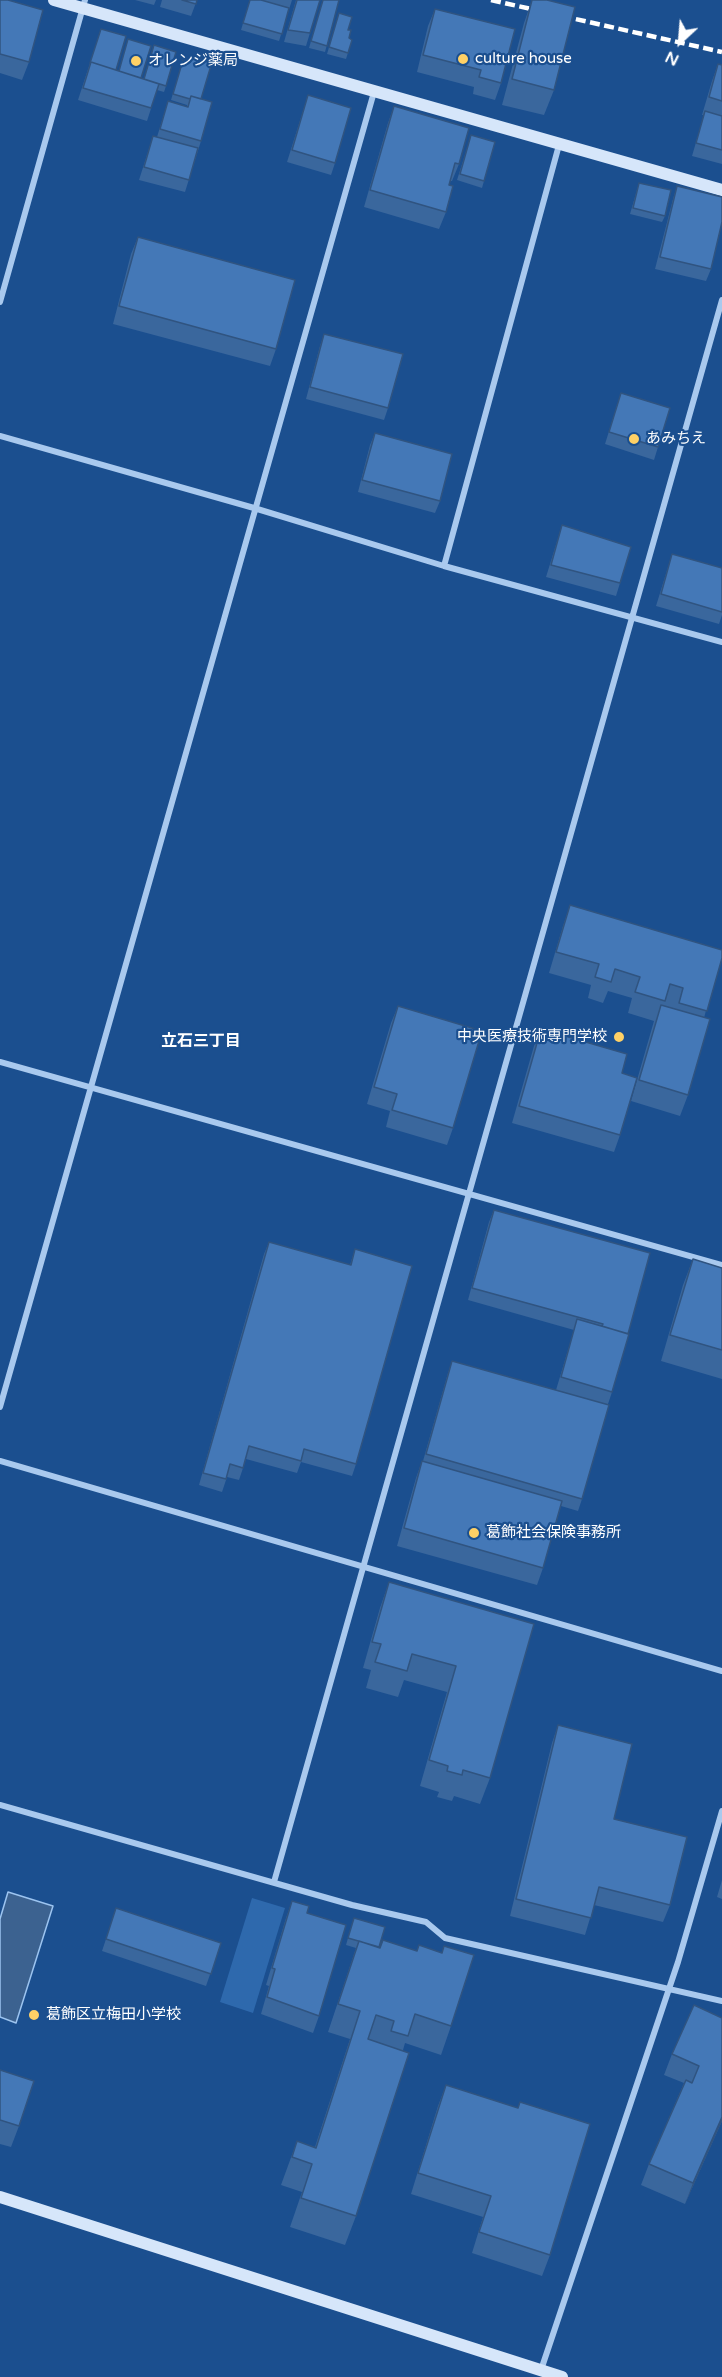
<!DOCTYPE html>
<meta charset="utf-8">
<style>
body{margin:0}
#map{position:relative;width:722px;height:2377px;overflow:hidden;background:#1b4f8f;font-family:"Varela Round",sans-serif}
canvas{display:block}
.north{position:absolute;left:650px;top:12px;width:60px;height:60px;-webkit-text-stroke:4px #1b4f8f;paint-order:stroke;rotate:206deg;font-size:16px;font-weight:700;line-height:24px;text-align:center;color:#fff}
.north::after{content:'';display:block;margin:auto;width:21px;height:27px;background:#fff;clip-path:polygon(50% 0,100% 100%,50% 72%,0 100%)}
</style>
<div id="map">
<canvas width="722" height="2377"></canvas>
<div class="north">N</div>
</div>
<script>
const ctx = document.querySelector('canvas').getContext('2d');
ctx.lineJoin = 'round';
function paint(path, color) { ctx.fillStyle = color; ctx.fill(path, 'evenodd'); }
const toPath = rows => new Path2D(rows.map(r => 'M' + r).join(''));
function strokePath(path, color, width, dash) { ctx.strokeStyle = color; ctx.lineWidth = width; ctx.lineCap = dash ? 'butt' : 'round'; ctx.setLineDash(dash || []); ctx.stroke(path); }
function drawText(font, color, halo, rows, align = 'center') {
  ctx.font = font + ' "Varela Round","Noto Sans JP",sans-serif'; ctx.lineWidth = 4.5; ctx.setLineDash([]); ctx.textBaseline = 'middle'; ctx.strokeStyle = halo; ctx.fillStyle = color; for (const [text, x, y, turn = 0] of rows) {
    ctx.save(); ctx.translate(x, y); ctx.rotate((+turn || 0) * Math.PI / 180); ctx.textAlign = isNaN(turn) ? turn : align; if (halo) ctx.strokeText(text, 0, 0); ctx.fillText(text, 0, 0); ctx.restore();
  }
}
paint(toPath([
 [252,1898,285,1908,253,2013,220,2002]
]), '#2e69ad');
const water = toPath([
 [8,1892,53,1906,16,2023,0,2017,0,1919,8,1892]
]);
paint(water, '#3c6290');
strokePath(water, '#9cc4f0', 1.5);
strokePath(toPath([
 [0,302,85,0],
 [0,436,254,508,444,566,722,642],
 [444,566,559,145],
 [0,1062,722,1265],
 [0,1407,374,92],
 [0,1461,722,1671],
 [0,1805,352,1905,426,1922,445,1938,722,2001],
 [274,1882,722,300],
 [541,2370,678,1962,722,1811]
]), '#a9c9ee', 6);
strokePath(toPath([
 [54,0,722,190],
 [0,2197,562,2377]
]), '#d6e6fa', 12);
strokePath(toPath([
 [491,0,722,52]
]), '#fff', 4.5, [10, 4.5]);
paint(toPath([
 [0,0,29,62,22,80,0,73],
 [135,0,156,0,154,5],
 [162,0,197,0,191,16,160,7],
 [250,0,292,0,279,41,241,30],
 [296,0,320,0,306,46,284,42],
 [323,0,339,0,325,52,309,48],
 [532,0,554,90,544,115,502,105,524,23],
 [435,9,501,83,495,100,473,94,474,87,417,72,428,26],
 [337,20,349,38,352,40,346,59,327,54],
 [101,29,116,70,166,86,164,92,157,90,147,121,78,100],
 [191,56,201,99,201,141,185,192,139,180,153,136,157,137,168,101,187,107,187,105,171,100,181,66,189,62],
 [718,64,722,65,722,164,692,156,704,115,702,115,712,81],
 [308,95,335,163,331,175,287,162],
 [394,106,459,164,452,181,450,181,446,212,439,229,364,207,388,123],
 [469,142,484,181,482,188,457,180],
 [639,183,665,216,662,222,630,214],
 [677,186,711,269,706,281,655,269,673,199],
 [138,237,276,349,270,366,113,324,131,254],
 [324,334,388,408,384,420,306,399,320,346],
 [621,393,658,447,654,460,605,444],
 [375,433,440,501,435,513,358,492,370,445],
 [562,525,620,583,616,596,546,577],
 [672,554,722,568,722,615,719,624,656,606],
 [570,905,722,950,704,1018,688,1095,680,1116,631,1101,654,1021,628,1013,632,998,608,991,603,1003,588,998,591,985,549,973,563,926],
 [398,1006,453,1128,447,1145,386,1127,390,1111,367,1104,391,1023],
 [541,1029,622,1073,620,1135,614,1152,512,1123,534,1046],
 [494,1210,650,1253,612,1392,608,1404,582,1499,578,1511,561,1506,543,1568,537,1585,397,1546,416,1478,422,1461,423,1461,448,1373,452,1361,556,1390,574,1330,468,1300,489,1222],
 [269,1242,350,1265,355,1249,356,1464,352,1476,301,1462,297,1473,246,1459,239,1480,227,1477,222,1492,199,1485,264,1254],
 [693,1259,722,1268,722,1379,661,1361,683,1285],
 [389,1582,534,1624,490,1778,480,1804,454,1796,452,1801,437,1797,439,1792,420,1786,447,1692,404,1680,398,1697,366,1688,371,1670,363,1668,380,1608],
 [558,1725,614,1819,670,1905,663,1922,594,1905,585,1935,510,1916,552,1743],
 [722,1880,722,1899,717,1897],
 [292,1901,307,1913,319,2016,313,2033,261,2014,269,1986,266,1985,286,1918],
 [112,1921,221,1943,206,1986,102,1951],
 [352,1924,379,1947,417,1951,442,1953,444,1946,451,2026,441,2055,405,2043,356,2216,345,2245,290,2227,302,2192,281,2185,297,2141,315,2147,350,2039,328,2032,356,1948,346,1945],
 [722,2018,722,2121,685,2204,641,2185,649,2164,684,2083,664,2075,672,2054],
 [0,2070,19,2126,11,2147,0,2144],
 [446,2085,550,2255,542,2276,472,2253,483,2217,411,2194,438,2106]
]), '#3a679d');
paint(toPath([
 [722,2117,722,2121,685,2204,693,2183]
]), '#305480');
const building = toPath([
 [0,0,8,0,43,10,29,62,0,54,0,0],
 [182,0,197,0,196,4,182,0],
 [250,0,261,0,289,8,282,34,243,23,250,0],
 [297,0,320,0,310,33,288,30,297,0],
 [323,0,339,0,327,46,311,41,323,0],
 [532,0,547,0,575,7,554,90,512,79,532,0],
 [435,9,515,29,501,83,479,77,481,70,423,55,435,9],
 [339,13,352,17,348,30,351,30,349,38,352,40,348,53,329,47,339,13],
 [101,29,126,36,116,70,91,62,90,63,101,29],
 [128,39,151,46,141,78,119,71,128,39],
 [154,45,176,52,166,86,144,79,154,45],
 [191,56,212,62,201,99,191,96,190,99,173,94,183,60,190,62,191,56],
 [91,62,159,84,151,108,83,88,91,62],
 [718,64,722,65,722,101,709,97,718,64],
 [308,95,351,108,335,163,292,150,308,95],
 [191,96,212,102,201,141,160,129,168,101,188,107,191,96],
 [394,106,469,128,459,164,455,163,449,185,453,186,446,212,370,190,394,106],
 [705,111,722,116,722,150,696,143,705,111],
 [471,135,495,142,484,181,460,174,471,135],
 [153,136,198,148,189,180,144,167,153,136],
 [639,183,671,190,665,216,633,208,639,183],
 [677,186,722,197,722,222,711,269,660,257,677,186],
 [138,237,295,280,276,349,119,306,138,237],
 [324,334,403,354,388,408,310,387,324,334],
 [621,393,670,408,658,447,609,432,621,393],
 [375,433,452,454,440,501,362,480,375,433],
 [562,525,631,547,620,583,551,565,562,525],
 [672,554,722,568,722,612,661,594,672,554],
 [570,905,722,950,722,958,707,1011,679,1003,683,988,670,984,665,1001,635,992,640,977,615,969,611,982,595,977,599,964,556,952,570,905],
 [661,1005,710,1019,688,1095,639,1080,661,1005],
 [398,1006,482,1031,453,1128,392,1110,397,1094,374,1087,398,1006],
 [541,1029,627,1054,622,1073,637,1078,620,1135,519,1106,541,1029],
 [494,1210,650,1253,628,1334,602,1326,603,1324,472,1288,494,1210],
 [269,1242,351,1265,355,1249,412,1266,356,1464,304,1449,301,1461,249,1446,243,1468,230,1464,226,1479,203,1473,269,1242],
 [693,1259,722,1268,722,1350,670,1335,693,1259],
 [577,1319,629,1334,612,1392,561,1377,577,1319],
 [452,1361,609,1405,582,1499,426,1454,452,1361],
 [422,1461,562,1501,543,1568,404,1528,422,1461],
 [389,1582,534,1624,490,1778,463,1770,462,1775,447,1771,448,1766,429,1760,456,1666,412,1654,407,1671,375,1662,381,1644,372,1642,389,1582],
 [558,1725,632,1744,614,1819,687,1837,670,1905,599,1887,591,1918,516,1899,558,1725],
 [292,1901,309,1906,307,1913,346,1925,319,2016,267,1997,275,1969,272,1968,292,1901],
 [116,1908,221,1943,211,1974,106,1939,116,1908],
 [354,1918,385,1927,379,1947,348,1938,354,1918],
 [383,1940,417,1951,419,1945,442,1953,444,1946,474,1955,451,2026,415,2014,408,2036,391,2031,394,2021,376,2015,368,2039,409,2053,356,2216,301,2198,312,2164,292,2157,297,2141,316,2148,360,2011,338,2004,359,1941,380,1948,383,1940],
 [694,2005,722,2018,722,2117,693,2183,649,2164,686,2080,692,2083,699,2066,672,2054,694,2005],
 [0,2070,34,2081,19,2126,0,2120,0,2070],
 [446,2085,518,2108,520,2102,590,2124,550,2255,479,2232,491,2196,418,2173,446,2085]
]);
paint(building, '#4478b7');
strokePath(building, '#305480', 1.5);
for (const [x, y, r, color] of [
 [463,59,6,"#ffd166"],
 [136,61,6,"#ffd166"],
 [634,439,6,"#ffd166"],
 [619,1037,6,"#ffd166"],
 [474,1533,6,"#ffd166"],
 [34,2015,6,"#ffd166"]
]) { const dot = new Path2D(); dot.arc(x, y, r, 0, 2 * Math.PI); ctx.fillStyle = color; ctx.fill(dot); strokePath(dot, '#1b4f8f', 2); }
drawText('15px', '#fff', '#1b4f8f', [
 ["culture house",475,59],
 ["オレンジ薬局",148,61],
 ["あみちえ",646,439],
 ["中央医療技術専門学校",607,1037,"right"],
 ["葛飾社会保険事務所",486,1533],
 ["葛飾区立梅田小学校",46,2015]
], 'left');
drawText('bold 16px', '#fff', '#1b4f8f', [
 ["立石三丁目",201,1042]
]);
</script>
